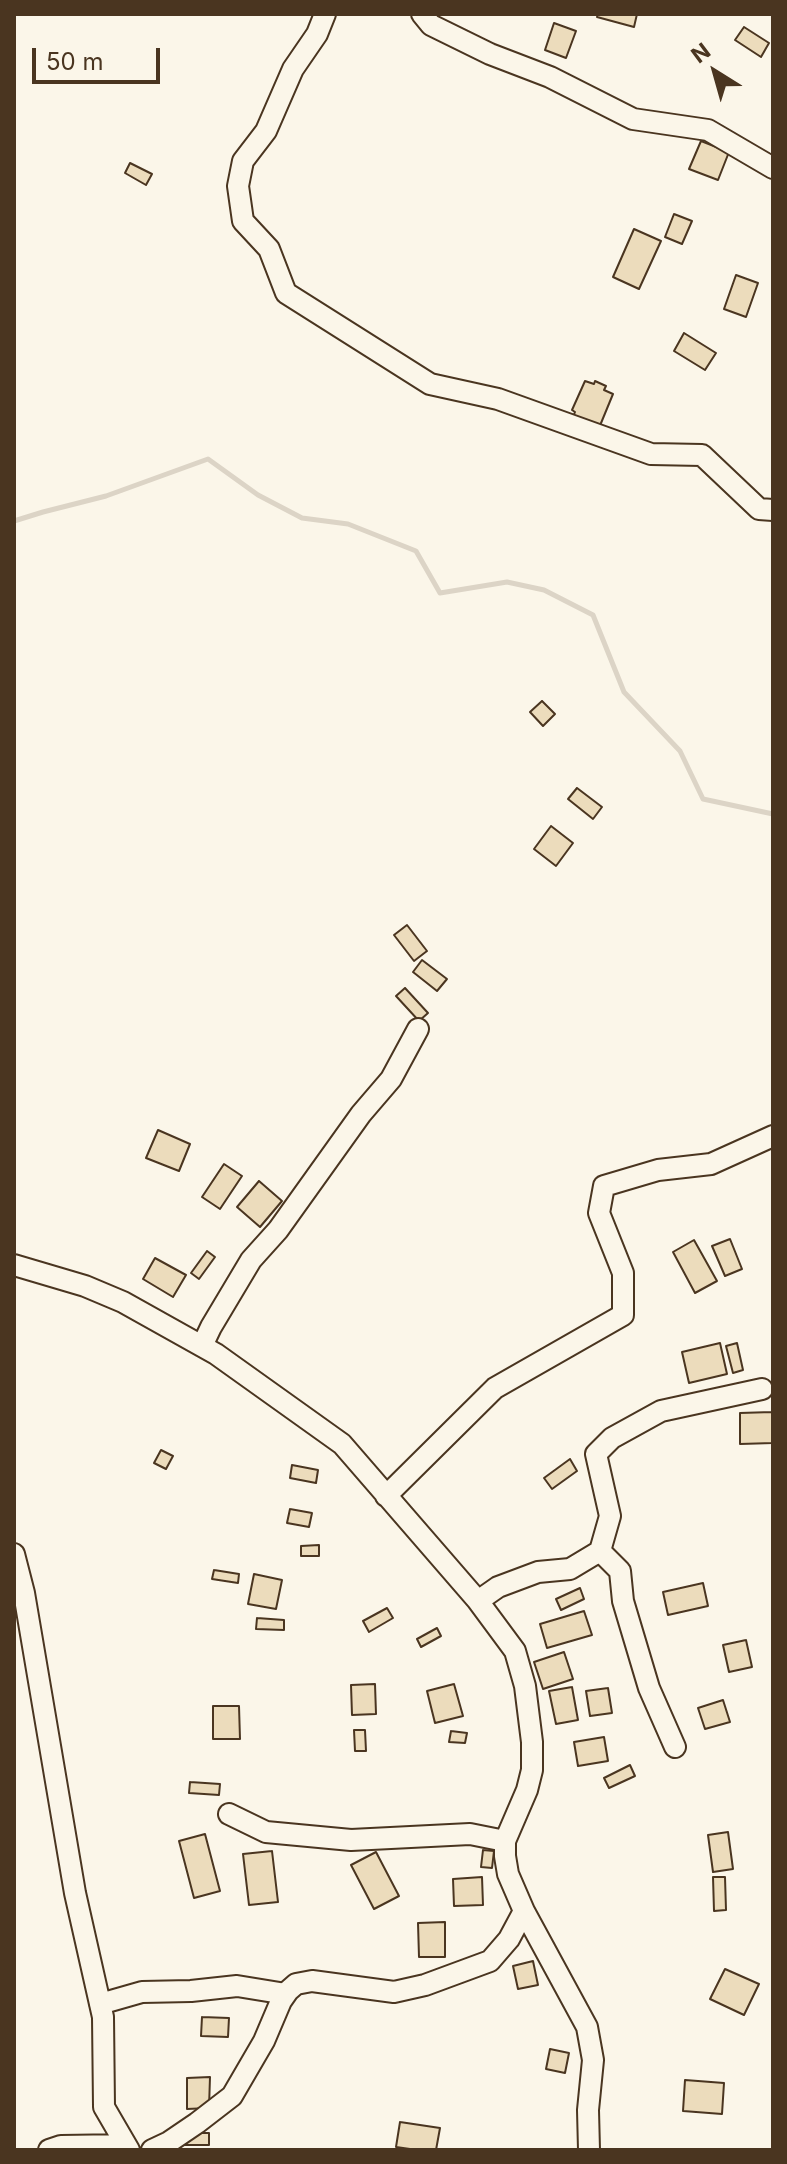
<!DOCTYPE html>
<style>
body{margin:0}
#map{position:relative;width:787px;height:2164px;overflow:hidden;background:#fbf6e9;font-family:Inter,sans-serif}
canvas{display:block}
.frame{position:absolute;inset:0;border:16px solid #4a3520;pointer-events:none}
.north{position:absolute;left:675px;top:32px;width:80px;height:80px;-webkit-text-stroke:6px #fbf6e9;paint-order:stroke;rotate:323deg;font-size:22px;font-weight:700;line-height:32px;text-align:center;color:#4a3520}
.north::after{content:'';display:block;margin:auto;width:28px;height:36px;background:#4a3520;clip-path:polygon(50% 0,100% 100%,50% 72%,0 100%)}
.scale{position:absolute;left:32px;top:48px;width:128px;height:36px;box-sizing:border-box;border:4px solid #4a3520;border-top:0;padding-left:10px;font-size:24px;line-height:28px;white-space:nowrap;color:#4a3520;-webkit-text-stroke:6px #fbf6e9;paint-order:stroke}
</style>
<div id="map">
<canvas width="787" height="2164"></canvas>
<div class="frame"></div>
<div class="north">N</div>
<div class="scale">50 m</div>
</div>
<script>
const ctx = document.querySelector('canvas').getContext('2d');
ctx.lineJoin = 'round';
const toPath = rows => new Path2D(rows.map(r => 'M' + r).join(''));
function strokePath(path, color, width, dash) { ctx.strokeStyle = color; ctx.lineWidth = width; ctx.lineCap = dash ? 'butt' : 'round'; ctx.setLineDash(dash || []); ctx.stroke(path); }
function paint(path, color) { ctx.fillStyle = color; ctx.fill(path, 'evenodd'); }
strokePath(toPath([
 [14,521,43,512,106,496,208,459,258,495,302,518,348,524,416,551,440,593,507,582,544,590,593,615,624,692,680,751,703,799,773,814]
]), '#dcd4c6', 5);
const building = toPath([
 [598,14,637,14,634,27,597,17,598,14],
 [554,23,576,31,566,58,545,50,554,23],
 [744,27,769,43,761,57,735,40,744,27],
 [701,141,729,152,718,180,689,169,701,141],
 [130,163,152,174,146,185,125,173,130,163],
 [674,214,692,221,682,244,665,237,674,214],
 [634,229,661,241,639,289,613,277,634,229],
 [736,275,758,283,746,317,724,309,736,275],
 [684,333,716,353,705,370,674,351,684,333],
 [585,381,594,384,595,381,606,386,604,390,613,394,599,428,573,417,575,412,572,410,585,381],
 [542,701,555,714,543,726,530,712,542,701],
 [577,788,602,807,593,819,568,799,577,788],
 [551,826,573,843,556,866,534,849,551,826],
 [407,925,427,951,414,961,394,935,407,925],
 [422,960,447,979,437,991,413,972,422,960],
 [405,988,428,1013,419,1021,396,996,405,988],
 [158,1130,190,1144,179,1171,146,1158,158,1130],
 [224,1164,242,1176,220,1209,202,1197,224,1164],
 [259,1181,282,1201,260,1227,237,1207,259,1181],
 [730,1239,742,1269,725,1276,712,1246,730,1239],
 [694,1240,717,1281,695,1293,673,1252,694,1240],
 [207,1251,215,1257,199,1279,191,1273,207,1251],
 [155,1258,186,1275,173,1297,143,1279,155,1258],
 [720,1343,727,1374,689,1383,682,1352,720,1343],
 [737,1343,743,1370,733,1373,726,1346,737,1343],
 [772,1412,773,1443,740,1444,740,1413,772,1412],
 [161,1450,173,1456,166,1469,154,1463,161,1450],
 [570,1459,577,1471,552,1489,544,1478,570,1459],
 [292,1465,318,1470,316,1483,290,1478,292,1465],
 [290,1509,312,1513,309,1527,287,1523,290,1509],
 [319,1545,319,1556,301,1556,301,1546,319,1545],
 [214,1570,239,1574,238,1583,212,1579,214,1570],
 [254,1574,282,1580,276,1609,248,1604,254,1574],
 [703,1583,708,1606,668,1615,663,1592,703,1583],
 [580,1588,584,1599,561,1610,556,1599,580,1588],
 [387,1608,393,1618,369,1632,363,1621,387,1608],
 [584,1611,592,1635,547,1648,540,1624,584,1611],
 [257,1618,284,1620,284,1630,256,1629,257,1618],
 [437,1628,441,1636,421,1647,417,1639,437,1628],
 [746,1640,752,1667,729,1672,723,1645,746,1640],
 [564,1652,573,1679,543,1689,534,1662,564,1652],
 [375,1684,376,1714,352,1715,351,1685,375,1684],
 [454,1684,463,1716,435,1723,427,1691,454,1684],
 [572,1687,578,1720,556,1724,549,1691,572,1687],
 [608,1688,612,1713,590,1716,586,1691,608,1688],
 [723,1700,730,1722,705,1729,698,1708,723,1700],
 [213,1706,239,1706,240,1739,213,1739,213,1706],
 [354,1730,365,1730,366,1751,355,1751,354,1730],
 [451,1731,467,1733,465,1743,449,1742,451,1731],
 [604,1737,608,1761,578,1766,574,1742,604,1737],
 [630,1765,635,1776,609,1788,604,1778,630,1765],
 [190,1782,220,1784,219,1795,189,1793,190,1782],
 [728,1832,733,1869,713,1872,708,1835,728,1832],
 [205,1834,220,1891,194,1898,179,1841,205,1834],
 [483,1850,494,1851,492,1868,481,1867,483,1850],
 [272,1851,278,1902,249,1905,243,1854,272,1851],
 [376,1852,399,1896,374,1909,351,1865,376,1852],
 [482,1877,483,1905,454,1906,453,1879,482,1877],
 [713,1877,725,1877,726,1910,714,1911,713,1877],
 [445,1922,445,1957,419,1957,418,1923,445,1922],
 [533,1961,538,1985,518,1989,513,1966,533,1961],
 [725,1969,759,1984,744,2015,710,1999,725,1969],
 [202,2017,229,2018,228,2037,201,2036,202,2017],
 [550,2049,569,2053,565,2073,546,2069,550,2049],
 [210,2077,209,2108,187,2109,187,2078,210,2077],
 [685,2080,724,2083,722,2114,683,2111,685,2080],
 [400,2122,440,2128,436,2150,417,2150,396,2147,400,2122],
 [183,2133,209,2133,209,2145,183,2145,183,2133]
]);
paint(building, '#ecdcbc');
strokePath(building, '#4a3520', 2);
const minor = toPath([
 [325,14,317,34,293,69,266,131,243,161,238,186,243,221,269,249,286,293,430,384,498,399,651,454,702,455,759,509,773,510],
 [422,14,431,25,490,54,550,77,633,119,708,130,773,168],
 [14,1265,85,1286,123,1302,216,1354,342,1444,478,1601,515,1651,525,1686,532,1742,532,1770,527,1790,505,1841,505,1856,508,1874,524,1911,587,2027,593,2060,588,2110,589,2150],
 [202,1346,211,1327,251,1260,278,1230,361,1114,391,1079,418,1029],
 [386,1496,495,1388,623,1315,623,1273,599,1213,604,1186,658,1170,711,1164,773,1136],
 [600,1551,620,1571,623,1601,649,1688,675,1747],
 [14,1554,24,1593,75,1893,103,2017,104,2107,129,2150],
 [478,1601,498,1587,538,1572,570,1569,600,1551,610,1516,596,1454,612,1438,661,1411,762,1389],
 [229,1814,266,1832,351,1840,470,1834,505,1841],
 [100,2004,142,1992,191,1991,237,1986,286,1994],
 [49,2150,61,2146,126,2145],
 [152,2150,169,2142,197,2123,232,2096,264,2041,281,2001,288,1991,296,1984,312,1981,394,1992,425,1985,490,1961,509,1939,524,1911]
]);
strokePath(minor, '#4a3520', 24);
strokePath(minor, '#fbf6e9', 20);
</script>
